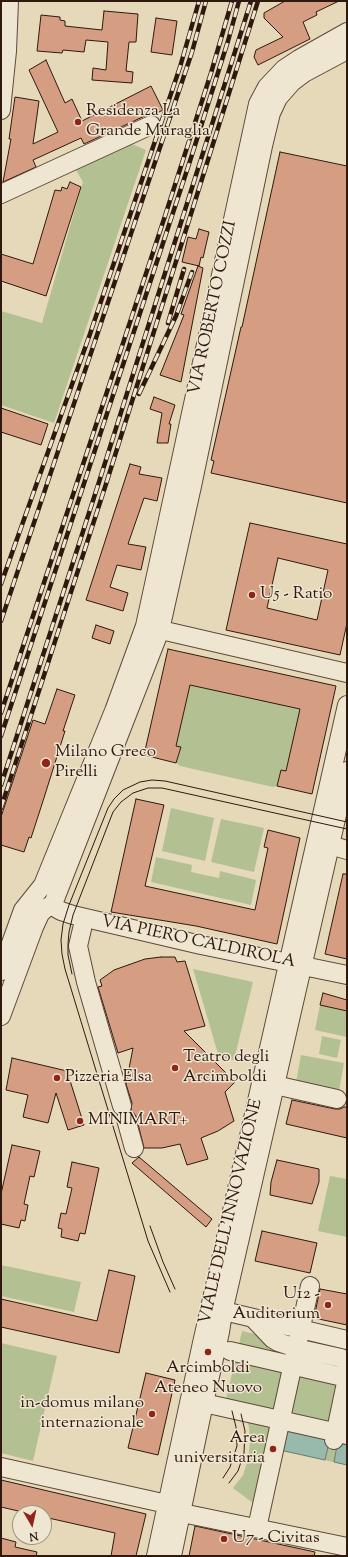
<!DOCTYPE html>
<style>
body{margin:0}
#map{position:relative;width:348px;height:1557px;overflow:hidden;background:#e6d9ba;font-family:"Sorts Mill Goudy",serif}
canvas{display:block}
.frame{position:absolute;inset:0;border:2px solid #2f190e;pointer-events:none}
.north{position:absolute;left:12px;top:1505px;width:40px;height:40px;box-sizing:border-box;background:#efe6d2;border:1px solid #a29484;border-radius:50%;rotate:171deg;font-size:11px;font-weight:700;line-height:16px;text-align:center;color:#2f190e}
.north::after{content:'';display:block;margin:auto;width:14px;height:18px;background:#8f2418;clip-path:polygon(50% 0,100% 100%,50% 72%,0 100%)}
</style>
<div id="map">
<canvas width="348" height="1557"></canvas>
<div class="frame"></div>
<div class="north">N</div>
</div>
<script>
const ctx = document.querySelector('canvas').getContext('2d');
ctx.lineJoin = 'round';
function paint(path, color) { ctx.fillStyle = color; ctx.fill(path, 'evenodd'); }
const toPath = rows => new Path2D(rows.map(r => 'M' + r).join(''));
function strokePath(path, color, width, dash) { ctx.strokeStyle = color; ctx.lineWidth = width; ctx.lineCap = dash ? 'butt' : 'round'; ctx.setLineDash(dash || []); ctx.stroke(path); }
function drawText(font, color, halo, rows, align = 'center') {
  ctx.font = font + ' "Sorts Mill Goudy",serif'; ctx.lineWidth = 3; ctx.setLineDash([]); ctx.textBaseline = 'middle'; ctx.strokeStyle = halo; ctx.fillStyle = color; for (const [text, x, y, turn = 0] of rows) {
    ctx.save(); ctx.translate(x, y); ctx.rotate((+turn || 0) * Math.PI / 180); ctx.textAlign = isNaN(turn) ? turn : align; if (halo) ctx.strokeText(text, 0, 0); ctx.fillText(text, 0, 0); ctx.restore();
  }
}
paint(toPath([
 [132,144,146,150,54,423,1,405,1,311,42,323,83,182,76,170],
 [190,685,300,709,286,771,281,770,277,786,273,787,180,766,176,763,181,747,176,746],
 [171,808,214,818,205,861,162,851],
 [221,819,264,828,254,872,211,862],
 [156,857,192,865,191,872,219,878,220,871,256,880,251,905,151,882],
 [193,969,253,982,234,1060,219,1057],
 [320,1005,347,1011,347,1037,315,1030],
 [322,1036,341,1040,337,1058,319,1054],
 [301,1055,344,1063,339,1091,296,1082],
 [330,1176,347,1179,347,1237,318,1231],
 [1,1265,81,1282,74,1312,1,1296],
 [242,1331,255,1334,273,1348,271,1360,347,1378,347,1465,274,1449,261,1509,233,1488,243,1475,248,1459,250,1443,249,1427,243,1412,224,1408],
 [1,1343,57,1356,33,1461,1,1453]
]), '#b2c092');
const water = toPath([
 [285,1424,331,1434,325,1460,280,1450,285,1424],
 [339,1435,347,1437,347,1465,334,1462,339,1435]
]);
paint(water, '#97baad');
strokePath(water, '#6d7a6d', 1);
const building = toPath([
 [285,1,339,1,316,12,317,15,303,22,310,39,258,65,254,57,256,50,283,37,264,18,264,13,285,1],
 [104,11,138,14,136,42,129,42,126,71,133,72,132,83,92,80,93,68,106,70,108,42,86,40,84,52,63,50,62,53,37,51,41,15,60,17,60,20,65,21,65,26,102,30,104,11],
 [156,18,177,21,172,55,151,52,156,18],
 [46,60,65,103,72,99,82,121,151,86,163,110,153,115,147,115,84,144,81,138,33,160,36,167,3,182,11,139,9,139,15,97,39,101,33,144,58,132,29,70,46,60],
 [280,152,347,166,347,503,211,473,214,461,211,460,241,327,242,327,280,152],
 [70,182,81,187,46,296,1,281,1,254,33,264,55,190,61,191,62,187,67,189,70,182],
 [199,229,209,232,203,258,201,257,199,266,182,262,188,237,196,239,199,229],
 [198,266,203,268,181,382,160,375,184,315,181,314,198,266],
 [154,397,175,405,169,424,171,424,168,443,157,443,162,413,150,409,154,397],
 [1,408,48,424,41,445,1,432,1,408],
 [130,464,141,467,139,474,162,478,157,501,144,498,128,544,146,547,141,570,117,565,110,587,128,593,123,611,86,600,130,464],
 [250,523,347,544,347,623,340,655,226,630,250,523],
 [278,558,328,570,317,620,267,608,278,558],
 [96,625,114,631,110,644,92,638,96,625],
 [168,649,336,686,312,794,277,786,281,770,286,771,300,709,190,685,176,746,181,747,176,763,144,755,168,649],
 [57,689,75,695,63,731,65,731,43,801,31,838,29,837,24,852,1,845,1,817,33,720,45,724,57,689],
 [136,799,164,805,145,886,255,910,268,848,264,847,268,830,300,838,277,944,196,926,111,912,136,799],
 [343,874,347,874,347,959,325,954,343,874],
 [161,957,175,957,177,962,185,961,205,1026,184,1031,235,1082,225,1092,234,1121,218,1131,201,1138,208,1159,187,1165,180,1144,162,1148,144,1148,136,1116,131,1110,132,1103,126,1084,133,1048,118,1053,98,987,102,986,100,980,114,970,145,959,161,957],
 [323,993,347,1000,347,1011,320,1005,323,993],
 [12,1058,67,1071,84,1125,68,1130,56,1093,48,1123,23,1117,28,1095,6,1090,12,1058],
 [292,1100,335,1109,340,1109,344,1107,347,1107,347,1138,286,1124,292,1100],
 [12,1145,40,1151,34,1177,30,1176,24,1204,28,1205,25,1221,21,1220,19,1228,1,1224,1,1194,12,1145],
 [139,1157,212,1219,206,1227,132,1163,139,1157],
 [277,1160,319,1169,319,1182,312,1204,270,1195,271,1182,277,1160],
 [72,1162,99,1168,85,1234,80,1233,78,1241,61,1237,62,1229,58,1228,61,1213,66,1214,72,1188,67,1187,72,1162],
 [262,1231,317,1243,310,1273,255,1261,262,1231],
 [109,1270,135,1276,119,1353,1,1327,1,1299,97,1321,109,1270],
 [320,1289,347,1294,347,1325,314,1318,320,1289],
 [146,1373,175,1380,158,1455,128,1448,146,1373],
 [1,1480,146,1514,136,1556,111,1556,115,1533,44,1517,44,1513,27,1513,1,1507,1,1480],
 [195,1526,315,1552,314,1556,189,1556,195,1526],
 [1,1538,16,1542,15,1547,37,1552,36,1556,1,1556,1,1538]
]);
paint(building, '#d59e83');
strokePath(building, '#2f190e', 1);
const minor = toPath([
 [1,110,7,51,9,1],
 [1,194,151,125],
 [148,627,347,673],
 [330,845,347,850],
 [53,904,160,630,192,486,263,146,271,113,278,98,292,82,304,73,347,50],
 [53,904,54,907,61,911,73,915,201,945,347,975],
 [82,929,78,946,86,982,122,1106],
 [1,971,23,910,43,885,114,711,145,626,258,104,267,87,284,69,299,59,347,32],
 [1,1016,34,927,40,914,46,908,53,904],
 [275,1085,337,1099],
 [126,1119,134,1148],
 [211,1308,347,1340],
 [253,1318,273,1339,278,1342,296,1348,341,1358,347,1362],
 [230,1351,347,1378],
 [204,1403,347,1435],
 [334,1440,347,1378],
 [1,1467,167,1504,182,1513,347,1547],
 [257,1528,310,1286],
 [156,1556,202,1343,347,705],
 [172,1556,204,1403,220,1332,223,1312,347,771]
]);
strokePath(minor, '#5d4939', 20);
strokePath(minor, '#efe6d2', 18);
strokePath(toPath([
 [72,974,68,955,68,944,69,932,73,915,113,812,121,802,133,793,148,788,162,788,347,829],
 [150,1226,163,1262,175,1289],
 [170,1292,148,1241,65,969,62,954,61,940,63,924,69,905,108,808,114,799,123,790,140,782,152,780,165,781,347,822],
 [223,1478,230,1467,237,1446,236,1427,232,1411],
 [229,1483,238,1471,244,1453,245,1431,241,1414]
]), '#2f190e', 1);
const rail = toPath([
 [168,323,184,269],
 [139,394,176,316,192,272],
 [1,584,90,334,180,67,199,1],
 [1,621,192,52,206,1],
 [1,713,165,216,211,73,232,1],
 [1,736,190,161,228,41,239,1],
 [1,785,99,482,251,1],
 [1,808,106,484,258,1]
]);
strokePath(rail, '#2f190e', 4.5);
strokePath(rail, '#efe6d2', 3, [9]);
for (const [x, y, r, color] of [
 [78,122,4,"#8f2418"],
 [252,595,4,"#8f2418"],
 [46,763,5,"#8f2418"],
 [175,1068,4,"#8f2418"],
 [57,1078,4,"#8f2418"],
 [80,1121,4,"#8f2418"],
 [328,1305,4,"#8f2418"],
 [208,1352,4,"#8f2418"],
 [152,1414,4,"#8f2418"],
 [273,1449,4,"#8f2418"],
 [224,1539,4,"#8f2418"]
]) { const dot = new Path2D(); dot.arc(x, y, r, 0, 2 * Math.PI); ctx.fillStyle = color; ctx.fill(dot); strokePath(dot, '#efe6d2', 1.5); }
drawText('17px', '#2f190e', '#efe6d2', [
 ["Residenza La",86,112],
 ["Grande Muraglia",86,132],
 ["U5 - Ratio",260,595],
 ["Milano Greco",55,753],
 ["Pirelli",55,773],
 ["Teatro degli",183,1058],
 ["Arcimboldi",183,1078],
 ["Pizzeria Elsa",65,1078],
 ["MINIMART+",88,1121],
 ["U12 -",320,1295,"right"],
 ["Auditorium",320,1315,"right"],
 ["Arcimboldi",208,1369,"center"],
 ["Ateneo Nuovo",208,1389,"center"],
 ["in-domus milano",144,1404,"right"],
 ["internazionale",144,1424,"right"],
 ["Area",265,1439,"right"],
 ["universitaria",265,1459,"right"],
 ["U7 - Civitas",232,1539]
], 'left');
drawText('17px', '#2f190e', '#efe6d2', [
 ["VIA ROBERTO COZZI",214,308,-78],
 ["VIA PIERO CALDIROLA",198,943,12],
 ["VIALE DELL'INNOVAZIONE",232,1212,-77]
]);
</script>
